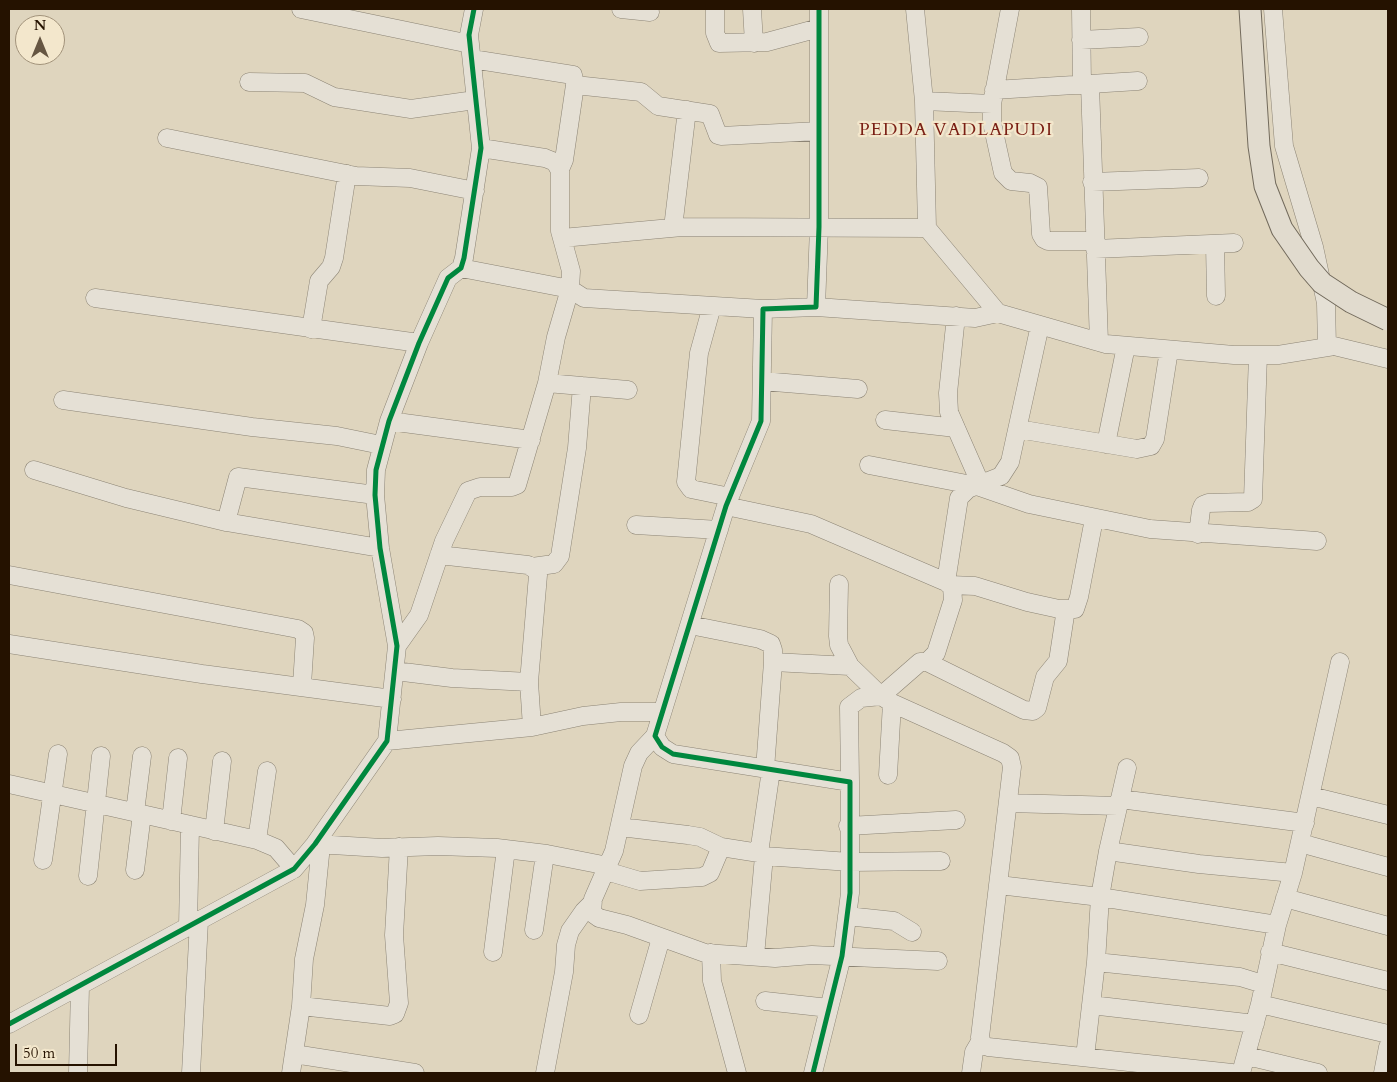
<!DOCTYPE html>
<style>
body{margin:0}
#map{position:relative;width:1397px;height:1082px;overflow:hidden;background:#dfd5be;font-family:Cardo,serif}
canvas{display:block}
.frame{position:absolute;inset:0;border:10px solid #251200;pointer-events:none}
.north{position:absolute;left:15px;top:15px;width:50px;height:50px;box-sizing:border-box;background:#f3e7cc;border:1px solid #a1927a;border-radius:50%;rotate:0deg;font-size:14px;font-weight:700;line-height:20px;text-align:center;color:#251200}
.north::after{content:'';display:block;margin:auto;width:18px;height:22px;background:#665642;clip-path:polygon(50% 0,100% 100%,50% 72%,0 100%)}
.scale{position:absolute;left:15px;top:1044px;width:102px;height:22px;box-sizing:border-box;border:2px solid #251200;border-top:0;padding-left:6px;font-size:15px;line-height:18px;white-space:nowrap;color:#251200;-webkit-text-stroke:4px #f3e7cc;paint-order:stroke}
</style>
<div id="map">
<canvas width="1397" height="1082"></canvas>
<div class="frame"></div>
<div class="north">N</div>
<div class="scale">50 m</div>
</div>
<script>
const ctx = document.querySelector('canvas').getContext('2d');
ctx.lineJoin = 'round';
const toPath = rows => new Path2D(rows.map(r => 'M' + r).join(''));
function strokePath(path, color, width, dash) { ctx.strokeStyle = color; ctx.lineWidth = width; ctx.lineCap = dash ? 'butt' : 'round'; ctx.setLineDash(dash || []); ctx.stroke(path); }
function drawText(font, color, halo, rows, align = 'center') {
  ctx.font = font + ' Cardo,serif'; ctx.lineWidth = 4.5; ctx.setLineDash([]); ctx.textBaseline = 'middle'; ctx.strokeStyle = halo; ctx.fillStyle = color; for (const [text, x, y, turn = 0] of rows) {
    ctx.save(); ctx.translate(x, y); ctx.rotate((+turn || 0) * Math.PI / 180); ctx.textAlign = isNaN(turn) ? turn : align; if (halo) ctx.strokeText(text, 0, 0); ctx.fillText(text, 0, 0); ctx.restore();
  }
}
const minor = toPath([
 [301,9,470,44],
 [621,9,650,12],
 [715,9,715,33,719,43,767,42,819,28],
 [752,9,754,43],
 [915,9,924,101,927,228,998,313,1106,344,1234,355,1278,355,1334,346,1388,359],
 [1010,9,992,104,992,123,1003,173,1011,181,1030,183,1038,187,1041,234,1044,239,1048,241,1095,241],
 [1081,9,1082,85],
 [1273,9,1284,146,1314,247,1326,303,1327,347],
 [1081,40,1139,37],
 [472,59,573,75,575,85,564,160,561,167,555,162],
 [249,82,305,83,334,97,411,109,475,100],
 [575,85,641,92,658,106,710,114,718,135,721,136,819,131],
 [1090,85,1099,342],
 [994,90,1138,81],
 [924,101,992,104],
 [167,138,356,176,410,178,475,191],
 [481,148,545,158,555,162,560,171,560,231,571,271,570,289,584,298,763,309],
 [1092,182,1199,178],
 [673,228,687,110],
 [562,238,682,227,927,228],
 [1215,244,1216,296],
 [1095,249,1234,243],
 [95,298,419,343],
 [712,306,699,353,686,482,691,489,730,497],
 [816,307,975,318,998,313],
 [956,316,948,393,949,412,981,485],
 [311,329,319,281,331,267,334,258,347,174],
 [762,381,858,389],
 [547,383,628,390],
 [63,400,252,427,337,436,381,445],
 [885,420,956,428],
 [389,421,531,440],
 [1018,429,1137,449,1151,446,1155,439,1169,350],
 [1106,444,1126,346],
 [869,465,977,486,1029,504,1150,529,1317,541],
 [34,470,126,498,226,522,380,548],
 [726,506,811,524,946,582,952,587,953,600,936,653,927,662,920,662,881,696,861,698,849,707,850,782],
 [226,522,238,477,375,495],
 [636,525,719,530],
 [1198,534,1201,510,1203,505,1208,503,1248,502,1253,499,1258,355],
 [439,555,528,565,536,570,538,575,529,682,532,727],
 [532,567,554,564,560,556,577,448,582,386],
 [9,575,298,629,304,633,305,638,302,685],
 [946,582,959,498,968,489,1001,476,1010,462,1040,325],
 [839,584,838,636,839,645,850,666,881,696,892,703,1003,753,1010,758,1012,767,980,1037,982,1044,988,1047,1232,1073],
 [950,585,975,586,1027,602,1059,609,1075,609,1079,597,1094,519],
 [690,625,760,639,771,644,773,650,773,662,765,769],
 [9,644,202,674,392,699],
 [397,646,419,615,444,541,468,491,480,487,512,487,517,485,547,383,556,337,570,289,461,268],
 [773,662,850,666],
 [927,662,1024,710,1033,711,1037,708,1045,677,1058,661,1066,609],
 [395,671,452,678,529,682],
 [655,736,639,753,633,766,614,851,593,899,592,913,599,918,627,925,705,953,775,958,812,955,938,961],
 [387,741,532,727,583,716,621,712,662,712],
 [888,775,892,703],
 [9,784,257,840,276,848,294,869],
 [1311,796,1388,815],
 [1120,799,1305,823],
 [1008,803,1118,806],
 [135,812,142,756],
 [171,821,178,758],
 [848,826,956,820],
 [620,827,688,835,700,837,721,847,759,853,764,856,850,862,941,861],
 [214,831,222,761],
 [257,840,267,771],
 [1300,843,1388,867],
 [315,844,382,848,438,846,497,848,547,854,608,866],
 [1108,851,1199,864,1293,873],
 [759,853,771,770],
 [43,860,58,754],
 [135,870,142,814],
 [606,871,640,881,702,877,710,873,721,847],
 [88,876,101,756],
 [999,885,1100,897,1277,925],
 [1285,898,1388,926],
 [847,916,894,921,912,932],
 [188,927,190,826],
 [534,930,545,854],
 [493,952,506,849],
 [1270,952,1388,981],
 [711,953,712,981,737,1073],
 [755,956,764,856],
 [1096,962,1240,977,1263,984],
 [765,1001,829,1008],
 [1260,1004,1388,1034],
 [1091,1005,1255,1024],
 [301,1006,390,1016,395,1014,399,1003,394,935,399,847],
 [639,1015,661,938],
 [9,1024,294,869,315,844,387,741,397,646,380,548,375,495,376,470,389,421,419,343,448,278,461,268,464,258,481,148,469,35,474,9],
 [294,1054,415,1073],
 [1247,1056,1318,1073],
 [1085,1057,1096,962,1100,897,1108,851,1127,768],
 [78,1073,80,986],
 [191,1073,199,921],
 [291,1073,301,1006,304,959,315,905,321,845],
 [545,1073,564,972,566,945,570,931,584,911,592,903],
 [813,1073,842,956,850,893,850,782,673,754,662,747,655,736,726,506,761,421,763,309,816,307,819,227,819,9],
 [971,1073,974,1052,981,1040],
 [1241,1073,1260,1004,1277,925,1293,873,1340,662],
 [1383,1073,1388,1047]
]);
strokePath(minor, '#8c8475', 19);
strokePath(minor, '#e5e0d5', 18);
const majorBridge = toPath([
 [1250,9,1259,146,1265,186,1282,229,1309,268,1322,283,1351,302,1388,320]
]);
strokePath(majorBridge, '#726a5c', 23, []);
strokePath(majorBridge, '#e1dbce', 21);
strokePath(toPath([
 [9,1024,294,869,315,844,387,741,397,646,380,548,375,495,376,470,389,421,419,343,448,278,461,268,464,258,481,148,469,35,474,9],
 [813,1073,842,956,850,893,850,782,673,754,662,747,655,736,726,506,761,421,763,309,816,307,819,227,819,9]
]), '#00873e', 5);
ctx.letterSpacing = '1px';
drawText('18px', '#7a1f14', '#f3e7cc', [
 ["PEDDA VADLAPUDI",956,131]
]);
ctx.letterSpacing = '0px';
</script>
